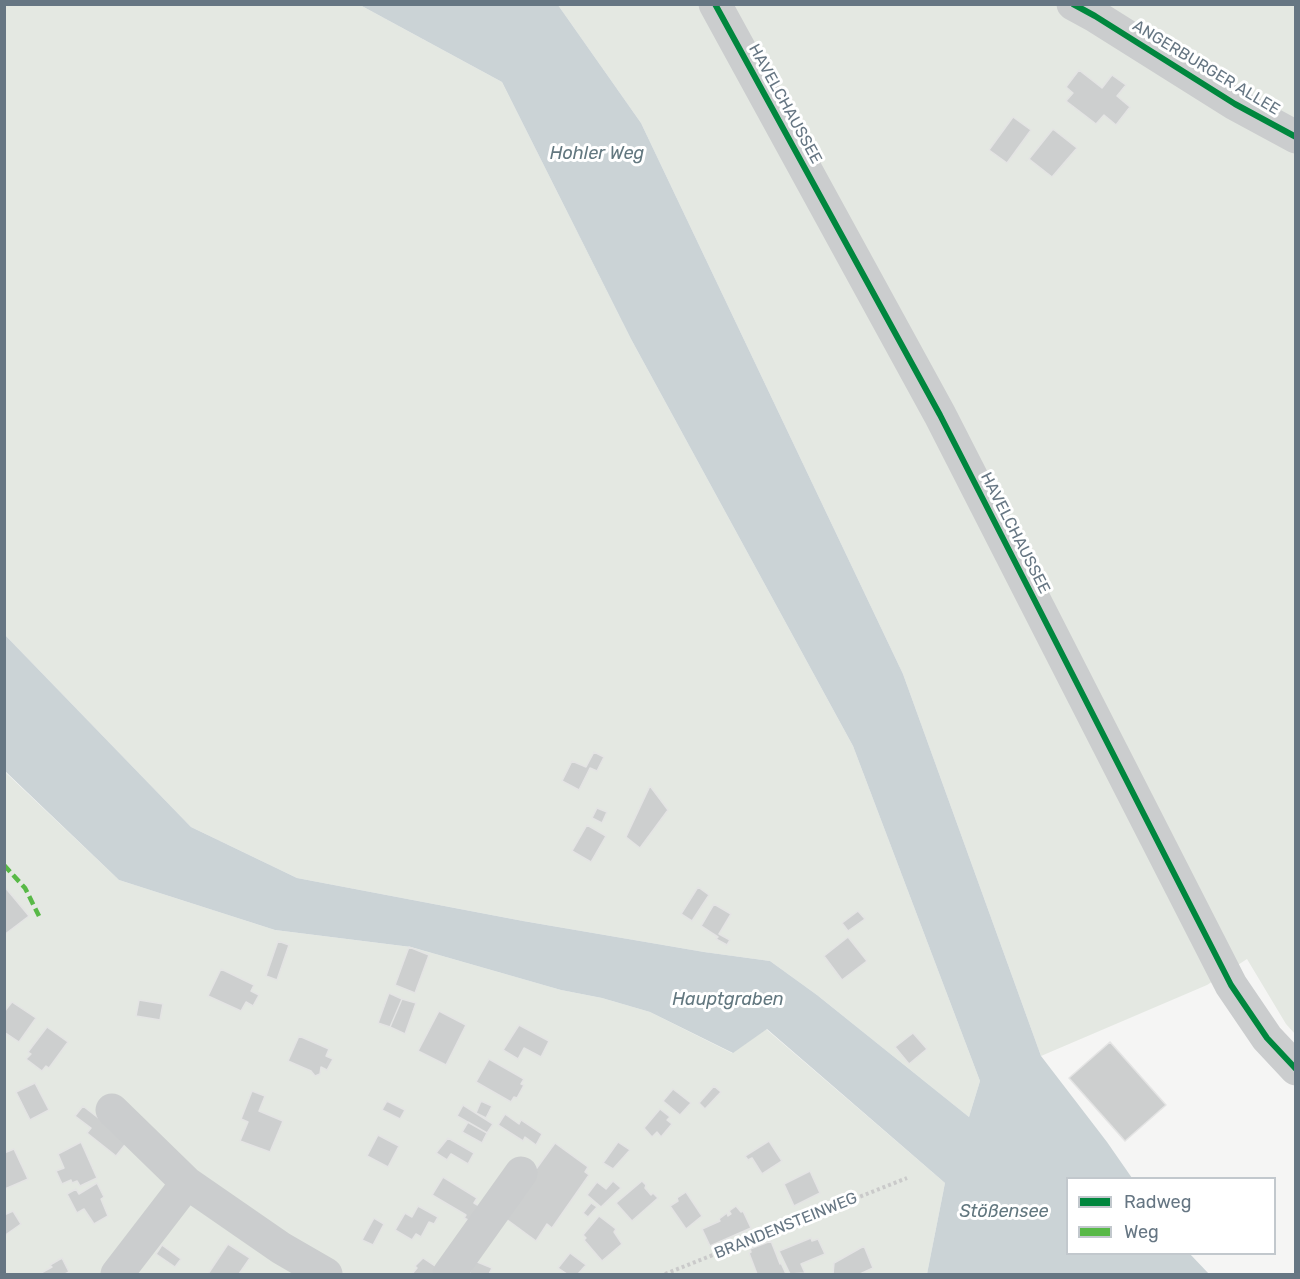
<!DOCTYPE html>
<meta charset="utf-8">
<style>
body{margin:0}
#map{position:relative;width:1300px;height:1279px;overflow:hidden;background:#f5f5f4;font-family:Rubik,sans-serif}
canvas{display:block}
.frame{position:absolute;inset:0;border:6px solid #667683;pointer-events:none}
.legend{position:absolute;left:1066px;top:1177px;width:210px;height:78px;box-sizing:border-box;background:#fff;border:2px solid #c2c8cd;margin:0;padding:8px 10px;list-style:none;font-size:18px;color:#667683}
.legend li{display:flex;align-items:center;gap:12px;height:30px}
.legend b{width:30px;border:2px solid #c2c8cd}
</style>
<div id="map">
<canvas width="1300" height="1279"></canvas>
<div class="frame"></div>
<ul class="legend">
<li><b style="height:8px;background:#00873e"></b>Radweg</li>
<li><b style="height:8px;background:#58b947"></b>Weg</li>
</ul>
</div>
<script>
const ctx = document.querySelector('canvas').getContext('2d');
ctx.lineJoin = 'round';
function paint(path, color) { ctx.fillStyle = color; ctx.fill(path, 'evenodd'); }
const toPath = rows => new Path2D(rows.map(r => 'M' + r).join(''));
function strokePath(path, color, width, dash) { ctx.strokeStyle = color; ctx.lineWidth = width; ctx.lineCap = dash ? 'butt' : 'round'; ctx.setLineDash(dash || []); ctx.stroke(path); }
function drawText(font, color, halo, rows, align = 'center') {
  ctx.font = font + ' Rubik,sans-serif'; ctx.lineWidth = 6; ctx.setLineDash([]); ctx.textBaseline = 'middle'; ctx.strokeStyle = halo; ctx.fillStyle = color; for (const [text, x, y, turn = 0] of rows) {
    ctx.save(); ctx.translate(x, y); ctx.rotate((+turn || 0) * Math.PI / 180); ctx.textAlign = isNaN(turn) ? turn : align; if (halo) ctx.strokeText(text, 0, 0); ctx.fillText(text, 0, 0); ctx.restore();
  }
}
paint(toPath([
 [4,5,360,5,502,82,631,339,853,746,980,1081,969,1117,817,995,770,961,704,952,523,921,297,878,191,827,5,635],
 [558,5,1295,5,1295,1034,1286,1024,1247,959,1207,985,1041,1056,903,674,641,123],
 [4,771,119,880,275,930,411,947,561,990,602,998,650,1012,732,1053,766,1029,945,1183,927,1274,5,1274]
]), '#e4e8e2');
paint(toPath([
 [360,5,558,5,641,123,903,674,1041,1056,1107,1142,1132,1178,1068,1178,1068,1254,1190,1254,1209,1274,927,1274,945,1183,767,1029,733,1053,650,1012,602,998,561,990,411,947,275,930,119,880,5,771,5,635,191,827,297,878,523,921,704,952,770,961,817,995,969,1117,980,1081,853,746,631,339,502,82]
]), '#cbd3d6');
const building = toPath([
 [1079,70,1102,88,1112,75,1126,85,1117,96,1130,107,1116,125,1104,115,1096,124,1066,101,1073,93,1066,87,1079,70],
 [1013,117,1031,130,1007,163,989,150,1013,117],
 [1053,129,1077,148,1052,177,1029,159,1053,129],
 [594,752,604,757,597,771,590,768,579,790,562,781,572,761,586,767,594,752],
 [650,786,668,810,640,848,626,837,650,786],
 [597,808,607,812,602,823,592,818,597,808],
 [587,825,606,836,591,862,572,851,587,825],
 [4,886,29,916,4,935,4,886],
 [698,887,709,895,692,921,681,914,698,887],
 [714,904,731,914,719,934,730,940,727,945,716,939,718,937,701,926,714,904],
 [858,911,865,919,848,931,842,923,858,911],
 [848,937,867,961,842,980,824,956,848,937],
 [278,941,289,945,277,980,266,976,278,941],
 [409,947,429,955,415,993,395,985,409,947],
 [221,969,254,985,251,991,259,995,253,1006,246,1002,241,1011,208,996,221,969],
 [389,993,402,999,390,1027,378,1023,389,993],
 [402,999,416,1003,405,1034,390,1027,402,999],
 [139,1000,163,1004,160,1020,136,1016,139,1000],
 [12,1002,36,1018,19,1042,4,1032,4,1012,12,1002],
 [439,1011,466,1025,446,1065,418,1051,439,1011],
 [519,1025,549,1041,541,1057,524,1048,518,1059,503,1050,519,1025],
 [47,1027,68,1042,49,1068,46,1066,42,1071,26,1059,31,1054,28,1052,47,1027],
 [913,1033,927,1049,909,1064,895,1047,913,1033],
 [299,1036,329,1049,326,1056,333,1059,327,1070,321,1067,320,1074,315,1076,311,1071,288,1061,299,1036],
 [1110,1042,1166,1105,1125,1141,1069,1078,1110,1042],
 [489,1059,524,1079,521,1084,524,1085,517,1098,514,1097,511,1102,476,1082,489,1059],
 [35,1083,49,1110,30,1120,16,1092,35,1083],
 [714,1086,721,1092,705,1109,699,1103,714,1086],
 [673,1089,691,1103,680,1115,663,1101,673,1089],
 [252,1091,265,1096,259,1111,283,1121,270,1152,240,1141,248,1122,241,1119,252,1091],
 [387,1101,405,1110,400,1119,382,1110,387,1101],
 [481,1101,492,1106,486,1118,476,1113,481,1101],
 [463,1105,493,1124,487,1133,457,1116,463,1105],
 [83,1106,128,1141,116,1156,87,1133,91,1128,75,1116,83,1106],
 [660,1109,670,1117,667,1120,672,1124,661,1137,657,1132,652,1137,644,1128,660,1109],
 [505,1114,519,1124,521,1120,542,1134,536,1145,525,1137,523,1141,498,1125,505,1114],
 [468,1122,487,1133,482,1143,462,1132,468,1122],
 [378,1135,399,1146,388,1167,367,1156,378,1135],
 [448,1138,474,1153,468,1164,451,1154,447,1160,436,1153,448,1138],
 [769,1141,782,1161,762,1174,752,1158,748,1160,745,1156,769,1141],
 [81,1142,97,1178,80,1186,77,1181,72,1183,71,1180,62,1184,56,1171,64,1168,58,1154,81,1142],
 [618,1142,630,1150,613,1169,603,1163,618,1142],
 [555,1143,588,1167,585,1172,589,1175,552,1228,547,1224,536,1241,502,1216,555,1143],
 [14,1149,28,1179,5,1189,4,1153,14,1149],
 [810,1171,820,1193,794,1206,784,1184,810,1171],
 [443,1177,477,1198,474,1203,481,1207,472,1222,464,1218,466,1215,432,1195,443,1177],
 [613,1181,621,1188,601,1207,587,1195,597,1182,606,1189,613,1181],
 [642,1181,646,1185,645,1188,651,1195,653,1193,658,1198,632,1221,616,1203,642,1181],
 [97,1183,104,1197,101,1199,108,1216,94,1224,84,1209,77,1213,67,1194,76,1189,79,1194,97,1183],
 [686,1192,702,1216,686,1229,670,1206,678,1201,677,1198,686,1192],
 [591,1203,597,1207,588,1217,583,1213,591,1203],
 [418,1206,438,1217,434,1224,429,1222,421,1237,416,1234,412,1240,395,1230,405,1213,412,1217,418,1206],
 [736,1206,741,1212,743,1211,751,1228,710,1246,702,1229,720,1221,719,1219,727,1213,728,1216,731,1214,729,1211,736,1206],
 [13,1211,21,1224,4,1236,4,1215,13,1211],
 [599,1216,616,1229,614,1232,622,1244,602,1261,584,1240,586,1238,583,1235,599,1216],
 [374,1218,384,1224,373,1245,362,1240,374,1218],
 [811,1238,812,1241,818,1239,825,1254,801,1264,805,1273,790,1274,779,1251,811,1238],
 [771,1241,780,1264,781,1263,786,1274,757,1274,749,1253,751,1252,750,1249,771,1241],
 [228,1244,250,1258,239,1274,208,1274,228,1244],
 [162,1245,181,1259,175,1267,156,1254,162,1245],
 [864,1246,873,1268,860,1274,833,1274,834,1263,864,1246],
 [570,1253,586,1265,578,1274,567,1274,558,1268,570,1253],
 [62,1258,69,1272,65,1274,42,1274,41,1273,52,1267,50,1265,62,1258],
 [423,1258,438,1268,434,1274,412,1274,417,1268,415,1266,423,1258],
 [475,1261,492,1268,489,1274,469,1274,475,1261]
]);
paint(building, '#cdcfcf');
strokePath(building, '#e4e4e4', 1.5);
strokePath(toPath([
 [665,1274,907,1178]
]), '#cacaca', 4, [3, 3]);
strokePath(toPath([
 [715,4,940,415,1231,985,1267,1038,1296,1069],
 [1073,4,1095,16,1235,104,1296,137],
 [112,1110,187,1183],
 [117,1274,187,1183,281,1248,326,1274],
 [449,1274,521,1173]
]), '#cbcdce', 33);
strokePath(toPath([
 [4,865,25,888,39,916]
]), '#58b947', 4.5, [9, 4.5]);
strokePath(toPath([
 [715,4,940,415,1231,985,1267,1038,1296,1069],
 [1073,4,1095,16,1235,104,1296,137]
]), '#00873e', 6);
drawText('16px', '#667683', '#fff', [
 ["ANGERBURGER ALLEE",1206,68,31],
 ["HAVELCHAUSSEE",785,104,61],
 ["HAVELCHAUSSEE",1015,533,63],
 ["BRANDENSTEINWEG",786,1226,-22]
]);
drawText('italic 18px', '#62777f', '#fff', [
 ["Hohler Weg",597,154],
 ["Hauptgraben",728,1000],
 ["Stößensee",1004,1212]
]);
</script>
